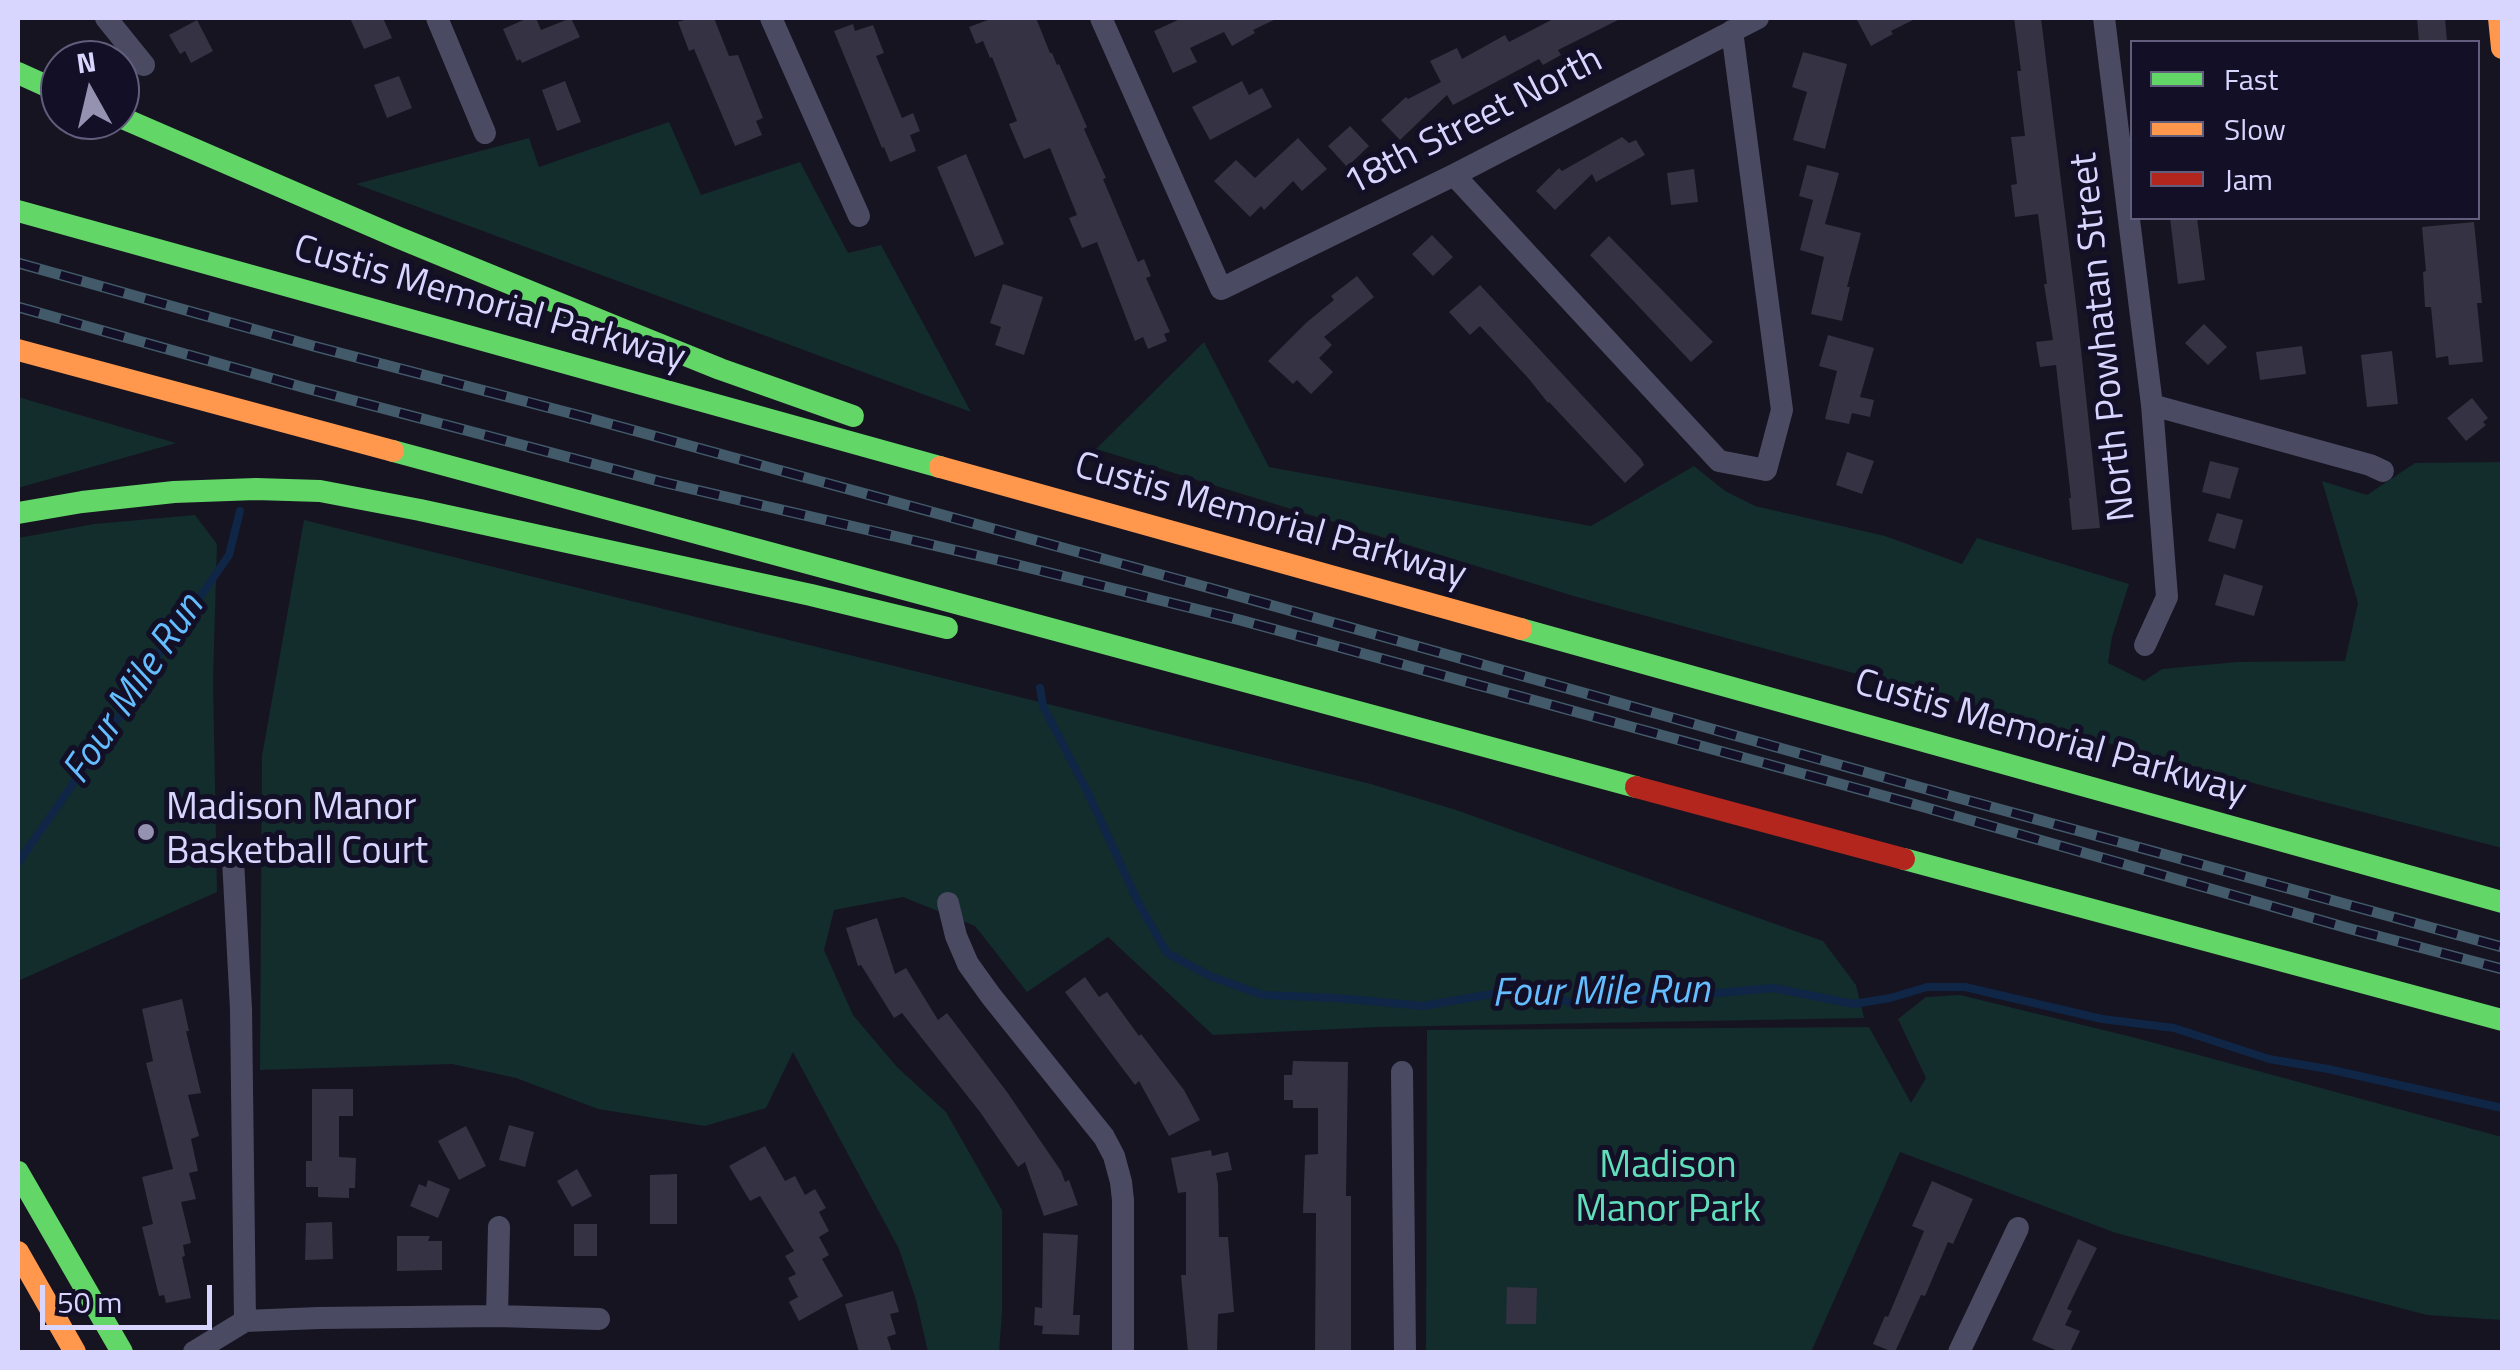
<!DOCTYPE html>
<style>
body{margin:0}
#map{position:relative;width:2520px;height:1370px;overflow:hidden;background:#161421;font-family:"Titillium Web",sans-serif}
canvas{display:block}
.frame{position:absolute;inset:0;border:20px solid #d8d5ff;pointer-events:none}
.legend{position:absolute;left:2130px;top:40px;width:350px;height:180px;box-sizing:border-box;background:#120f26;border:2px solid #615e7d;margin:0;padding:12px 18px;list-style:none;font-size:30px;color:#d8d5ff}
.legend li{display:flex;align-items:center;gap:20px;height:50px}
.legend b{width:50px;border:2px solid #615e7d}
.north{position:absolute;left:40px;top:40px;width:100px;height:100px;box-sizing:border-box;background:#120f26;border:2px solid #615e7d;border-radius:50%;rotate:352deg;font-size:28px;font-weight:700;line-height:40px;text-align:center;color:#d8d5ff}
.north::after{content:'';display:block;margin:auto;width:35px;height:45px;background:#9491b1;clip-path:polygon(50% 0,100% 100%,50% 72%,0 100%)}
.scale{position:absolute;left:40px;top:1285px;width:172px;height:45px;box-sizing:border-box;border:5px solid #d8d5ff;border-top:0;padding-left:12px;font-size:30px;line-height:35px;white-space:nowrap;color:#d8d5ff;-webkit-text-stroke:8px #120f26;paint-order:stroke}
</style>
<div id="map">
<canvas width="2520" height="1370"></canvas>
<div class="frame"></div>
<ul class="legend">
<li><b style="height:12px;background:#63d668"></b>Fast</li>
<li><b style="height:12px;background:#ff974d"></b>Slow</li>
<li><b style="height:12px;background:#b3261e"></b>Jam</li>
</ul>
<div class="north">N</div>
<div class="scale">50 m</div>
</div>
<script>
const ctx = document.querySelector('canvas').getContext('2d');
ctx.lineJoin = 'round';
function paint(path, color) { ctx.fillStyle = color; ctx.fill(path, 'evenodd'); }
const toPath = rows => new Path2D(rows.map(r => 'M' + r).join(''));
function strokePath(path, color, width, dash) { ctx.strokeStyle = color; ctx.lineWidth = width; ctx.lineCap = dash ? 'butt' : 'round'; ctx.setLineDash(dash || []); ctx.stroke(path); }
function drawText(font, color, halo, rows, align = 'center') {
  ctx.font = font + ' "Titillium Web",sans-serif'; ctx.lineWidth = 10; ctx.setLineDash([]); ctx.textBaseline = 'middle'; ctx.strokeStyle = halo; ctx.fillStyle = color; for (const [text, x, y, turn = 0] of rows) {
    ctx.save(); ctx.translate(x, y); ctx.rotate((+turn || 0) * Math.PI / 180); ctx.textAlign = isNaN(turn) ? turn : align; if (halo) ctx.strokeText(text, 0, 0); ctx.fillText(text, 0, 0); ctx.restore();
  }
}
paint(toPath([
 [669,122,701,195,800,162,848,253,881,245,971,412,356,184,529,138,539,167],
 [1204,342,1269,467,1591,526,1694,466,1725,491,1755,506,1885,536,1962,564,1977,538,2129,584,2112,637,2108,663,2144,681,2162,669,2237,662,2345,661,2358,603,2322,481,2367,495,2415,463,2502,462,2502,848,2297,795,1577,597,1096,449],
 [18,397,176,443,18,488],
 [195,515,217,544,213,679,217,892,18,981,18,538,94,524],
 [304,520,1371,784,1456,810,1823,941,1856,985,1864,1018,1378,1027,1213,1035,1108,937,1027,992,975,926,903,897,834,910,824,950,853,1015,897,1067,946,1112,1002,1210,1002,1313,999,1352,928,1352,916,1300,899,1249,793,1052,766,1108,705,1126,598,1109,516,1078,452,1064,260,1070,262,756],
 [1960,995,2136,1038,2502,1137,2502,1320,2427,1315,2116,1233,1900,1152,1811,1352,1426,1352,1427,1030,1869,1027,1911,1103,1926,1078,1898,1019,1926,997]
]), '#132c2c');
strokePath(toPath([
 [1040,688,1043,706,1088,793,1138,902,1167,953,1210,976,1262,995,1337,998,1423,1006,1515,990,1544,989,1569,1003,1620,1002,1773,988,1854,1004,1890,998,1927,987,1965,987,2102,1019,2174,1028,2269,1059,2328,1069,2502,1108],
 [18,863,152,670,167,634,198,600,229,555,240,511]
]), '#0f2647', 8);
paint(toPath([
 [350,18,383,18,392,38,364,49],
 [528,18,536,18,541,30,571,18,580,37,522,63,520,59,517,61,503,29],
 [690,18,714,18,729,56,738,55,763,118,756,121,762,135,735,146,694,49,689,51,678,22],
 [993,18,1036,18,1050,53,1052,53,1057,65,1059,64,1087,127,1084,129,1106,178,1103,179,1138,262,1144,259,1151,276,1146,278,1170,332,1164,334,1167,341,1148,349,1143,337,1135,341,1097,242,1082,248,1069,218,1077,215,1050,148,1024,159,1009,124,1017,121,992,57,990,58,983,41,976,44,969,27],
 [1182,18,1278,18,1253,30,1255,33,1232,46,1224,32,1190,48,1197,62,1173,73,1154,31],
 [1555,18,1622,18,1558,50,1561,55,1543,65,1539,59,1453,105,1447,95,1400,140,1381,120,1406,97,1408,99,1441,82,1430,61,1457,48,1462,59,1505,35,1509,42],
 [1856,18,1917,18,1891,31,1893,34,1871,46],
 [2014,18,2041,18,2077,312,2100,528,2072,530,2069,498,2071,498,2056,365,2040,367,2036,342,2053,340,2044,284,2047,284,2038,214,2015,217,2011,185,2017,184,2011,137,2025,136,2017,71,2021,71],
 [2417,18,2445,18,2447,41,2419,42],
 [197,20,213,51,191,63,185,51,180,54,169,35],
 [853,24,855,31,873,25,884,53,876,56,902,118,913,113,920,131,910,135,916,151,890,162,884,147,882,148,834,31],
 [1803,52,1847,64,1825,149,1793,140,1807,92,1792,87],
 [399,76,412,108,387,118,374,85],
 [565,81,581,122,557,131,542,90],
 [1242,81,1249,95,1262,88,1272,107,1210,140,1192,107],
 [1350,126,1369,146,1347,167,1328,146],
 [1622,137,1629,143,1636,140,1645,155,1596,182,1592,174,1555,210,1536,191,1559,168,1562,171],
 [1298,138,1327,169,1302,191,1293,181,1264,210,1261,206,1250,217,1214,181,1236,160,1255,178],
 [966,154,1004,244,975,257,937,167],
 [1807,165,1839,173,1825,224,1861,233,1847,287,1850,287,1842,321,1811,314,1824,257,1800,250,1813,200,1799,196],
 [1694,169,1698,202,1671,205,1667,173],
 [2170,218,2197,218,2205,280,2178,284],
 [2474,222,2482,303,2477,303,2483,362,2449,365,2448,356,2436,358,2431,307,2425,307,2423,272,2426,271,2422,227],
 [1432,235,1453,257,1433,276,1412,254],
 [1609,236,1713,342,1691,362,1590,255],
 [1357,276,1374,297,1324,337,1332,345,1319,358,1333,372,1311,394,1297,380,1293,384,1268,361,1307,322,1334,300,1331,296],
 [1003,284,1043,297,1024,355,995,345,1001,327,990,323],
 [1480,285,1641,459,1644,465,1625,483,1549,402,1548,403,1529,379,1480,326,1470,335,1449,312],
 [2204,324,2227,347,2208,365,2185,343],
 [1828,335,1874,348,1860,397,1874,400,1870,417,1852,413,1849,424,1825,419,1837,371,1819,366],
 [2302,346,2306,374,2260,380,2256,352],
 [2392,351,2398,404,2367,407,2361,355],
 [2472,398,2488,418,2483,422,2486,425,2466,441,2447,418],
 [1847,452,1874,461,1862,494,1836,485],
 [2210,461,2239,468,2230,499,2202,492],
 [2217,513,2243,520,2235,549,2208,541],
 [2224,574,2263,586,2254,616,2215,605],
 [877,918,895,974,906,968,938,1020,947,1013,1007,1092,1061,1171,1065,1182,1069,1180,1078,1205,1044,1216,1025,1162,1018,1167,980,1112,902,1013,894,1018,861,965,858,966,846,928],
 [1085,977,1099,997,1107,992,1139,1036,1141,1034,1184,1090,1200,1120,1169,1136,1139,1081,1135,1085,1065,992],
 [182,999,189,1031,186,1031,201,1093,188,1095,199,1136,191,1139,198,1171,189,1173,196,1199,181,1202,191,1243,183,1245,185,1256,182,1257,191,1298,166,1303,164,1295,159,1296,142,1227,153,1224,142,1177,173,1169,146,1063,153,1061,142,1009],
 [1293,1061,1348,1062,1346,1196,1351,1196,1351,1352,1315,1352,1316,1213,1303,1213,1305,1155,1318,1154,1318,1108,1293,1108,1293,1100,1284,1100,1284,1075,1292,1075],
 [312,1089,353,1089,353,1116,339,1116,339,1157,356,1158,355,1188,349,1188,349,1198,318,1197,318,1187,306,1187,306,1161,312,1161],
 [509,1125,534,1132,525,1167,499,1160],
 [466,1126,486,1166,459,1180,438,1141],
 [765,1146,785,1181,795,1176,805,1195,815,1189,826,1208,819,1212,829,1231,819,1237,829,1255,822,1259,843,1296,799,1321,789,1302,798,1297,788,1278,796,1274,785,1256,794,1251,760,1196,750,1201,729,1166],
 [1211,1150,1212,1156,1228,1152,1232,1170,1216,1173,1218,1184,1219,1237,1228,1237,1234,1312,1218,1314,1217,1352,1188,1352,1181,1275,1186,1275,1186,1192,1178,1193,1171,1158],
 [577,1169,592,1196,572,1207,557,1181],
 [677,1174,677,1224,650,1224,650,1175],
 [428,1180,450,1189,438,1218,410,1206,419,1184,426,1187],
 [1932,1181,1973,1199,1953,1244,1948,1242,1925,1296,1921,1295,1895,1352,1893,1352,1873,1344,1885,1316,1888,1317,1924,1231,1912,1226],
 [332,1222,333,1259,305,1260,306,1223],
 [574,1224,597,1224,597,1256,574,1256],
 [1043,1233,1078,1235,1073,1315,1080,1315,1079,1335,1042,1334,1043,1326,1034,1325,1035,1307,1042,1308],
 [397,1236,430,1236,428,1241,442,1241,442,1270,397,1271],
 [2078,1239,2097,1248,2067,1309,2072,1311,2065,1325,2080,1331,2070,1352,2060,1352,2032,1340],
 [1507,1287,1537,1288,1536,1324,1506,1324],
 [893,1291,899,1312,890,1314,896,1334,887,1337,892,1352,859,1352,845,1304]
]), '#343243');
strokePath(toPath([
 [106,18,144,65],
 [437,18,485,133],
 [771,18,859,216],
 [1101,18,1221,289,1454,175,1758,18],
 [2104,18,2152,405,2167,597,2145,645],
 [1454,175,1719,461,1766,470,1782,410,1732,31],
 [2152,405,2370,465,2383,471],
 [233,860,241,1009,245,1321],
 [948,903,956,936,968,964,991,996,1104,1137,1114,1156,1121,1182,1123,1200,1123,1352],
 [1402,1072,1405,1352],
 [497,1316,499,1227],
 [194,1352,245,1321,318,1318,497,1316,599,1319],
 [1959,1352,2018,1228]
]), '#4a4a62', 22);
strokePath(toPath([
 [18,73,60,92],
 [120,117,397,237,616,327,720,369,853,416],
 [18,211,940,467],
 [393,451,1636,787],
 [18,513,82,502,174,492,256,489,320,491,420,510,811,595,947,628],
 [1521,629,2502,902],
 [1904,859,2502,1020],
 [18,1172,122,1352]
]), '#63d668', 22);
strokePath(toPath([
 [2499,18,2502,48],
 [18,350,393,451],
 [940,467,1521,629],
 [18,1252,75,1352]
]), '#ff974d', 22);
strokePath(toPath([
 [1636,787,1904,859]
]), '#b3261e', 22);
const rail = toPath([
 [18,263,313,346,581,416,1224,592,1915,786,2502,947],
 [18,307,302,387,662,482,1014,564,1240,620,1917,805,2351,929,2502,969]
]);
strokePath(rail, '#425a6a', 11);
strokePath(rail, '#120f26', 8, [22]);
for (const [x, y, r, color] of [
 [146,832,10,"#9491b1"]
]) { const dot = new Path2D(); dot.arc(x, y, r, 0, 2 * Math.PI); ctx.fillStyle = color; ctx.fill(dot); strokePath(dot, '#120f26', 4); }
drawText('38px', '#d8d5ff', '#120f26', [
 ["18th Street North",1474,123,-27],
 ["Custis Memorial Parkway",489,305,16],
 ["North Powhatan Street",2105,337,-96],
 ["Custis Memorial Parkway",1270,522,16],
 ["Custis Memorial Parkway",2050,739,16]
]);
drawText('38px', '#d8d5ff', '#120f26', [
 ["Madison Manor",166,810],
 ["Basketball Court",166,854]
], 'left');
drawText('38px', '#60dfba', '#120f26', [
 ["Madison",1668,1168],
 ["Manor Park",1668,1212]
]);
drawText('italic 40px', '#63bdfe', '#120f26', [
 ["Four Mile Run",135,690,-56],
 ["Four Mile Run",1601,994,-1]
]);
</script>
